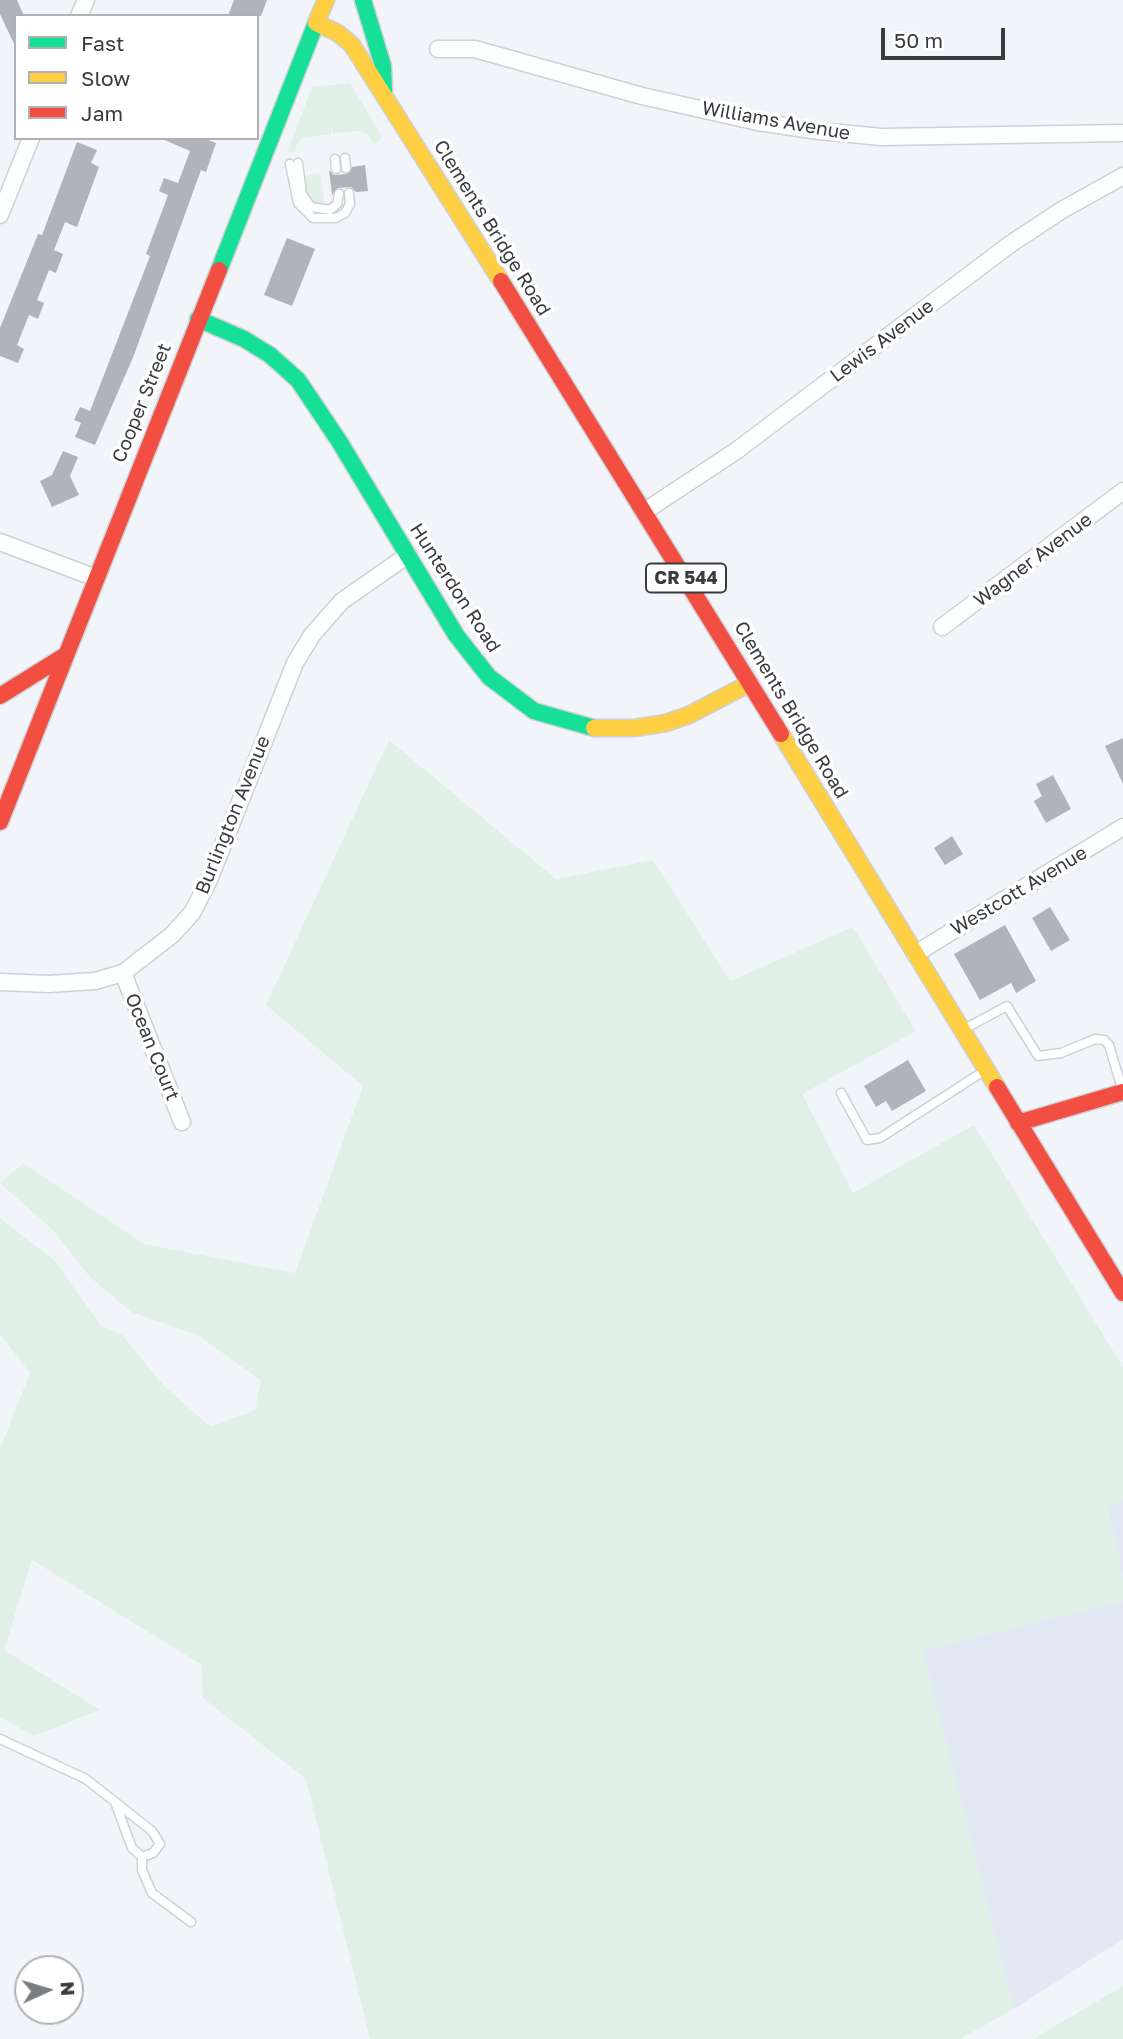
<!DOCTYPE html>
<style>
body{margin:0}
#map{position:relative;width:1123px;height:2039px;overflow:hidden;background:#f1f5fa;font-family:"Golos Text",sans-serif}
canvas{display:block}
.legend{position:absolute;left:14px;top:14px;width:245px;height:126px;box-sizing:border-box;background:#fff;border:2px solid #b0b1b2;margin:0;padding:9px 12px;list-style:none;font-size:21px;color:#393b3f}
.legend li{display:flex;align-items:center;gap:14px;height:35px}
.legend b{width:35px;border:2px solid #b0b1b2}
.north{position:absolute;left:14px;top:1955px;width:70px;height:70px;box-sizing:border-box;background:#fff;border:2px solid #b0b1b2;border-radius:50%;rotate:86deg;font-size:19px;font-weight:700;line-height:28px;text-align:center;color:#393b3f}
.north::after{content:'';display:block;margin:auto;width:24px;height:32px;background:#797c80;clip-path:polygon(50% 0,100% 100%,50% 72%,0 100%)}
.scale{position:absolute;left:881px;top:28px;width:124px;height:32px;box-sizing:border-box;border:4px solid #393b3f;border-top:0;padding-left:9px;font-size:21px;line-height:24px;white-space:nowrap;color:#393b3f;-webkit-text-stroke:5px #fff;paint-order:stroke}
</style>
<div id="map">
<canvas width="1123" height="2039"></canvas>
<ul class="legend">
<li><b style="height:9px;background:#16e098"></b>Fast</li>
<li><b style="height:9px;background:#ffcf43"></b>Slow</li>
<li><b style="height:9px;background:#f24e42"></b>Jam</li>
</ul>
<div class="north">N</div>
<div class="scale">50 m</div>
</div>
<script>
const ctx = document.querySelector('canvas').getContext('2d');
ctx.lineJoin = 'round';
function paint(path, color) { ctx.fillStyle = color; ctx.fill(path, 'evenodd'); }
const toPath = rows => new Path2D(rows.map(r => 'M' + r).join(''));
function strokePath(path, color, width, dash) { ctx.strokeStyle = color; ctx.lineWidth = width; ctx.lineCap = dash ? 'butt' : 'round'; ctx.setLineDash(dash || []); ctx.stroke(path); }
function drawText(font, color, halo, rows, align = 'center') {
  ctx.font = font + ' "Golos Text",sans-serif'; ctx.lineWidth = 7; ctx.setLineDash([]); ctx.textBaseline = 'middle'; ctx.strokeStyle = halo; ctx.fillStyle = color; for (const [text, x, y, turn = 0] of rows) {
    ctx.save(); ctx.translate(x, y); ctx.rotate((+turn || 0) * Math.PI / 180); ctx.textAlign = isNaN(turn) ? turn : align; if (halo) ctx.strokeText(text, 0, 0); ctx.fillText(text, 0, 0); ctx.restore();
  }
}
paint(toPath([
 [1123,1500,1123,1578,1107,1507],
 [1123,1601,1123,1939,1014,2009,922,1650]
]), '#e2e9f5');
paint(toPath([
 [350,83,383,138,374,144,367,134,360,131,333,133,331,125,331,134,304,137,298,142,294,153,288,151,312,87],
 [318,173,320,174,325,205,316,204,307,193,305,176],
 [389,740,556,879,653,860,730,981,853,927,916,1031,802,1094,853,1193,974,1125,1123,1367,1123,1500,1107,1507,1123,1578,1123,1601,923,1650,1014,2009,960,2039,370,2039,306,1779,203,1698,202,1665,32,1560,4,1650,100,1710,34,1736,0,1717,0,1449,30,1373,0,1334,0,1218,55,1261,101,1326,122,1335,165,1387,211,1427,255,1410,261,1381,198,1335,131,1312,90,1277,51,1228,0,1183,23,1163,144,1244,295,1273,363,1086,266,1005],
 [1123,1986,1123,2039,1033,2039]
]), '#e0f0e6');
paint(toPath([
 [0,0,17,0,24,16,16,16,16,48,0,14],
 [234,0,267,0,261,16,228,16],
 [160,138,203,138,216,143,206,172,201,170,134,355,95,445,75,437,81,423,74,420,80,407,90,411,150,256,146,254,168,195,159,191,164,178,178,183,190,151],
 [77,142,97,150,91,163,99,167,77,227,65,222,54,250,63,254,56,273,49,270,37,300,44,303,38,319,29,315,17,345,24,349,18,363,0,356,0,328,38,234,42,235],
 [365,165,368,191,356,192,351,187,338,188,332,195,329,170,334,175,347,174,352,167],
 [287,238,315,249,292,306,264,295],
 [63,451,78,457,70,476,79,495,52,507,40,481,52,475],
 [1123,738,1123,784,1105,746],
 [1053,775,1071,809,1046,823,1034,801,1042,796,1036,784],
 [952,836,963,854,945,865,934,848],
 [1050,907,1070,940,1051,951,1032,918],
 [1005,925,1036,981,1016,993,1011,983,980,1000,954,954],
 [908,1060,926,1091,892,1111,886,1101,876,1107,864,1086]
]), '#b0b3b7');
const lane = toPath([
 [345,158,346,168],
 [335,159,336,169],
 [298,163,302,194,311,207,330,210,337,204,339,194],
 [290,164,298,203,313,218,336,218,345,213,350,204,349,193],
 [966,1028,1007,1006,1038,1056,1061,1053,1095,1039,1104,1040,1109,1045,1123,1092],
 [841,1093,867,1140,880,1138,984,1071],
 [0,1739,86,1779,152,1831,160,1844,153,1853,142,1857,132,1848,116,1805],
 [142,1857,142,1870,152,1893,191,1922]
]);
const street = toPath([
 [79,16,86,0],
 [438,49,475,49,642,96,758,122,819,131,881,137,1123,133],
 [0,215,31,138],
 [645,511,736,451,1009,245,1062,210,1123,176],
 [0,542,96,578],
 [942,627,1123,491],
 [915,954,1123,827],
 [123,973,182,1122],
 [0,982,49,984,95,981,123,973,172,935,192,913,209,880,295,663,312,635,342,601,408,555]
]);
const fast = toPath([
 [363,0,383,66,384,90],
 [219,270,316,23],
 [198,319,244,339,270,355,298,380,339,441,456,635,489,677,534,711,594,728]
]);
const slow = toPath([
 [326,0,316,23,338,33,352,45,501,281],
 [594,728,634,728,666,723,689,715,750,683],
 [781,734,997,1087]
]);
const jam = toPath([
 [501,281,781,734],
 [0,696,64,656],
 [0,822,219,270],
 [997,1087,1123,1293],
 [1018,1123,1123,1092]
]);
strokePath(lane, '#cdd0d5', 11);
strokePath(street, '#cdd0d5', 19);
strokePath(fast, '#cdd0d5', 19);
strokePath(slow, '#cdd0d5', 19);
strokePath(jam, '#cdd0d5', 19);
strokePath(lane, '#fdfefe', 8);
strokePath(street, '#fdfefe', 16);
strokePath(fast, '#16e098', 16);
strokePath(slow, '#ffcf43', 16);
strokePath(jam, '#f24e42', 16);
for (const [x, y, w] of [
 [686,578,80]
]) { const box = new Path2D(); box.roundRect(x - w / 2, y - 14.5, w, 29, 5); ctx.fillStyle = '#fff'; ctx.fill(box); strokePath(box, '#393b3f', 2); }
drawText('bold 18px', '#393b3f', null, [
 ["CR 544",686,578]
]);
drawText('19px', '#393b3f', '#fff', [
 ["Williams Avenue",776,121,10],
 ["Clements Bridge Road",492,228,58],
 ["Lewis Avenue",882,341,-37],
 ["Cooper Street",142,403,-68],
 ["Wagner Avenue",1033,560,-37],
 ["Hunterdon Road",455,588,57],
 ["Clements Bridge Road",791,710,59],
 ["Burlington Avenue",233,815,-68],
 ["Westcott Avenue",1019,891,-31],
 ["Ocean Court",152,1047,68]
]);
</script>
